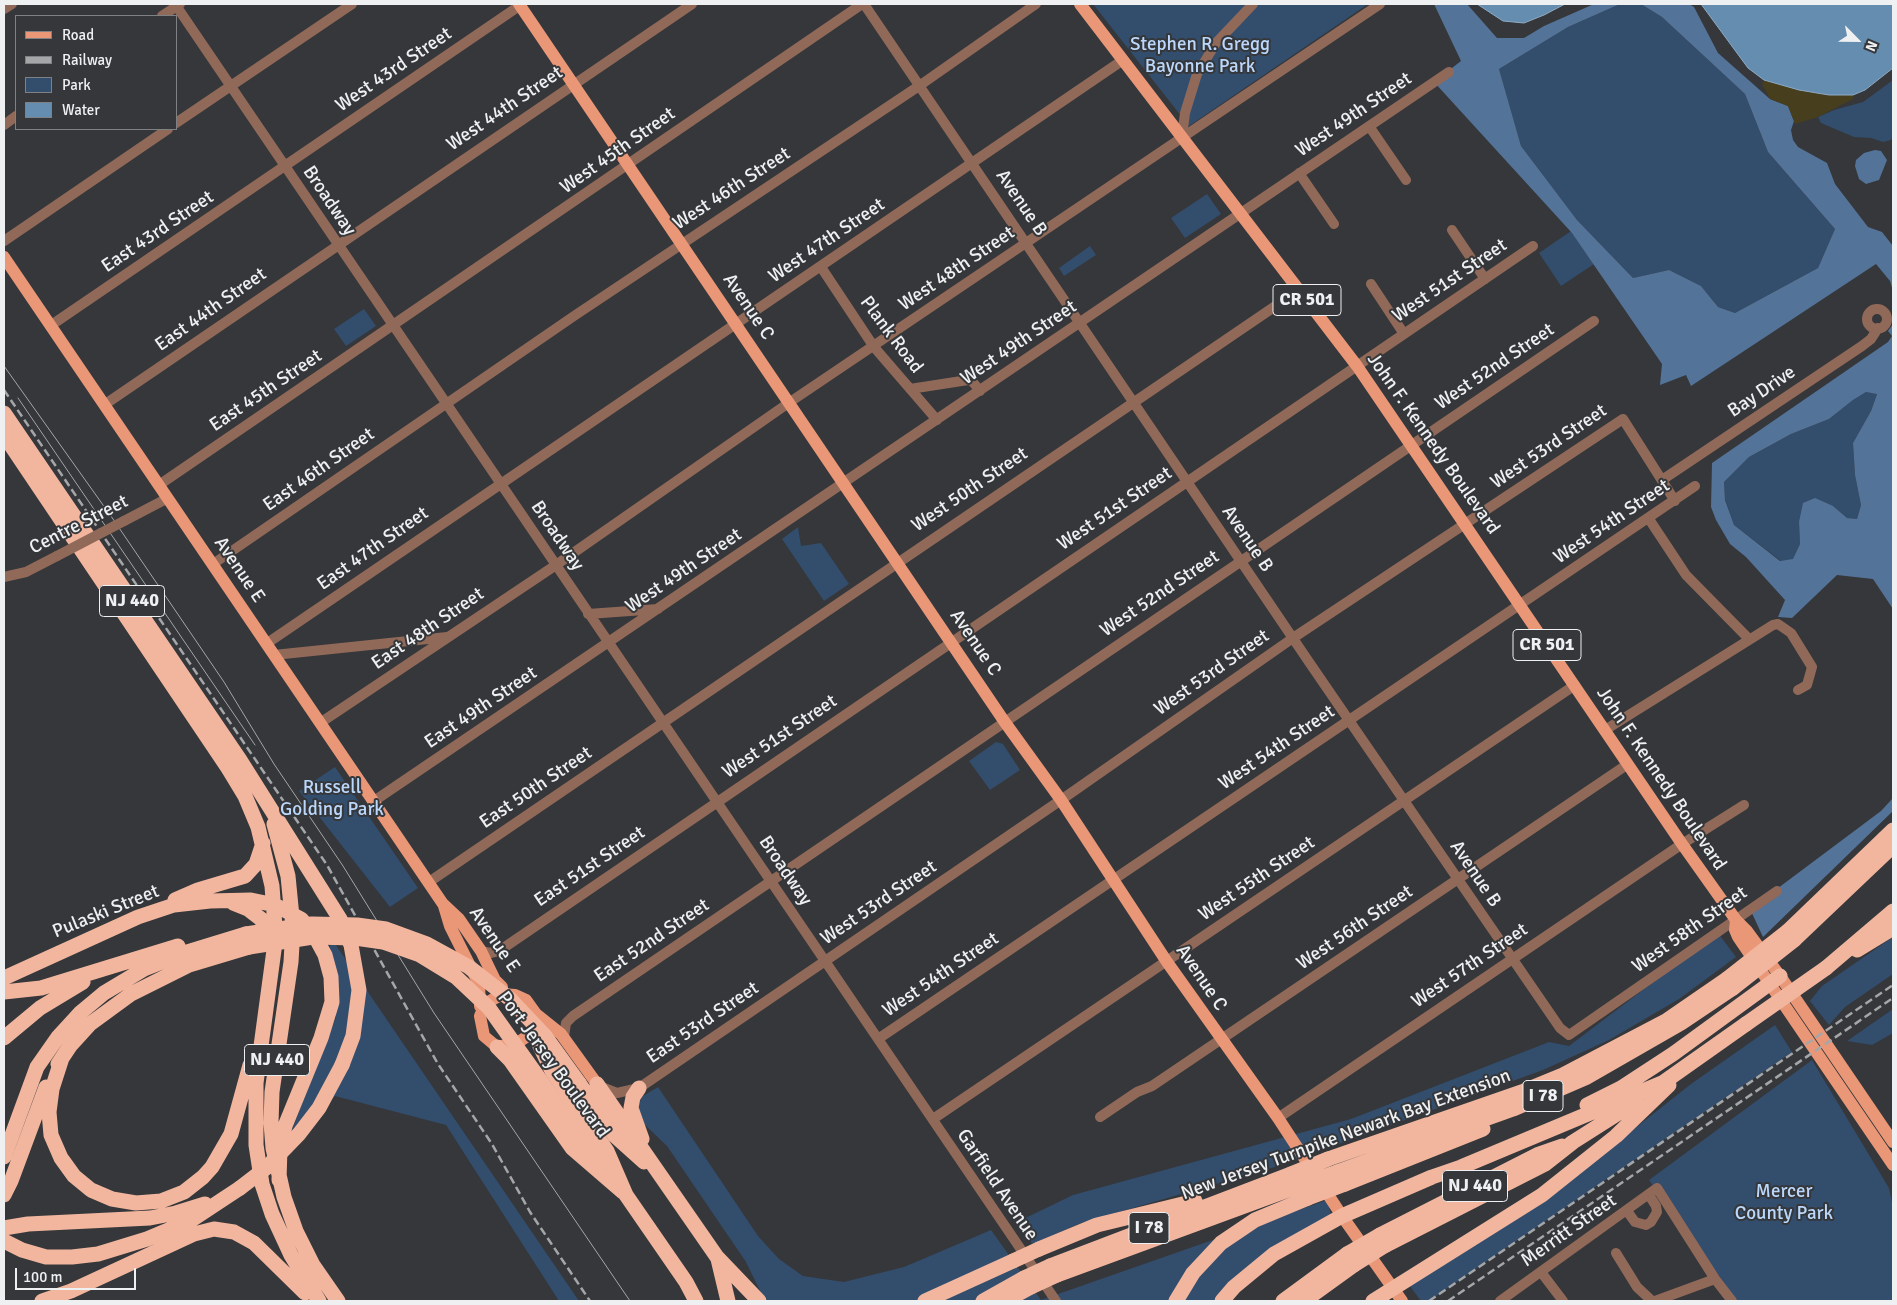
<!DOCTYPE html>
<style>
body{margin:0}
#map{position:relative;width:1897px;height:1305px;overflow:hidden;background:#35373a;font-family:Signika,sans-serif}
canvas{display:block}
.frame{position:absolute;inset:0;border:5px solid #eef0f2;pointer-events:none}
.legend{position:absolute;left:15px;top:15px;width:162px;height:115px;box-sizing:border-box;background:#35373a;border:1px solid #7f8184;margin:0;padding:6px 9px;list-style:none;font-size:15px;color:#eef0f2}
.legend li{display:flex;align-items:center;gap:10px;height:25px}
.legend b{width:25px;border:1px solid #7f8184}
.north{position:absolute;left:1832px;top:15px;width:50px;height:50px;-webkit-text-stroke:4px #35373a;paint-order:stroke;rotate:113deg;font-size:14px;font-weight:700;line-height:20px;text-align:center;color:#eef0f2}
.north::after{content:'';display:block;margin:auto;width:18px;height:22px;background:#eef0f2;clip-path:polygon(50% 0,100% 100%,50% 72%,0 100%)}
.scale{position:absolute;left:15px;top:1268px;width:121px;height:22px;box-sizing:border-box;border:2px solid #eef0f2;border-top:0;padding-left:6px;font-size:15px;line-height:18px;white-space:nowrap;color:#eef0f2;-webkit-text-stroke:4px #35373a;paint-order:stroke}
</style>
<div id="map">
<canvas width="1897" height="1305"></canvas>
<div class="frame"></div>
<ul class="legend">
<li><b style="height:6px;background:#ea9777"></b>Road</li>
<li><b style="height:6px;background:#a4a6a8"></b>Railway</li>
<li><b style="height:14px;background:#334d6c"></b>Park</li>
<li><b style="height:14px;background:#658db0"></b>Water</li>
</ul>
<div class="north">N</div>
<div class="scale">100 m</div>
</div>
<script>
const ctx = document.querySelector('canvas').getContext('2d');
ctx.lineJoin = 'round';
function paint(path, color) { ctx.fillStyle = color; ctx.fill(path, 'evenodd'); }
const toPath = rows => new Path2D(rows.map(r => 'M' + r).join(''));
function strokePath(path, color, width, dash) { ctx.strokeStyle = color; ctx.lineWidth = width; ctx.lineCap = dash ? 'butt' : 'round'; ctx.setLineDash(dash || []); ctx.stroke(path); }
function drawText(font, color, halo, rows, align = 'center') {
  ctx.font = font + ' Signika,sans-serif'; ctx.lineWidth = 4; ctx.setLineDash([]); ctx.textBaseline = 'middle'; ctx.strokeStyle = halo; ctx.fillStyle = color; for (const [text, x, y, turn = 0] of rows) {
    ctx.save(); ctx.translate(x, y); ctx.rotate((+turn || 0) * Math.PI / 180); ctx.textAlign = isNaN(turn) ? turn : align; if (halo) ctx.strokeText(text, 0, 0); ctx.fillText(text, 0, 0); ctx.restore();
  }
}
paint(toPath([
 [1093,4,1368,4,1189,126],
 [1620,4,1641,4,1662,17,1745,94,1768,152,1835,229,1818,268,1735,313,1718,307,1701,286,1669,270,1633,278,1577,220,1521,146,1499,69,1568,27],
 [1893,80,1893,136,1891,140,1883,142,1871,138,1854,137,1821,123,1818,117,1834,110,1863,102],
 [1207,194,1221,214,1185,238,1171,218],
 [1571,231,1594,264,1561,286,1539,253],
 [1090,246,1096,255,1064,276,1059,268],
 [364,309,376,326,346,346,334,329],
 [1866,392,1877,393,1871,411,1853,443,1855,475,1861,505,1857,519,1847,518,1833,506,1799,522,1800,544,1793,560,1781,561,1734,525,1725,499,1724,482,1749,457,1791,434,1829,419,1853,400],
 [798,527,801,546,821,543,849,584,824,601,782,539],
 [996,742,1003,744,1020,770,990,790,969,761],
 [335,767,418,888,390,907,299,791],
 [1718,933,1736,957,1679,999,1609,1040,1543,1070,1278,1166,1081,1223,1032,1244,1017,1222,1073,1195,1351,1119,1549,1042,1569,1046],
 [329,935,579,1301,559,1301,446,1125,335,1096,291,1141,290,1135,336,1017],
 [1893,937,1893,974,1845,1007,1829,1025,1810,1001,1822,986],
 [1893,1009,1893,1033,1872,1045,1847,1041],
 [1775,1025,1792,1052,1429,1301,1421,1301,1409,1285,1549,1196,1691,1084],
 [1812,1060,1889,1188,1893,1207,1893,1301,1732,1301,1649,1180],
 [658,1087,758,1236,779,1259,803,1276,844,1282,904,1267,991,1230,1041,1300,1327,1200,1331,1214,1216,1301,765,1301,746,1262,667,1146,643,1123,638,1105,643,1096]
]), '#334d6c');
paint(toPath([
 [1434,4,1467,4,1497,38,1524,38,1544,26,1594,4,1620,4,1568,27,1499,69,1521,146,1577,220,1633,278,1669,270,1701,286,1718,307,1735,313,1818,268,1835,229,1768,152,1745,94,1662,17,1641,4,1689,4,1694,7,1718,53,1770,99,1788,106,1794,121,1791,130,1793,140,1798,147,1827,163,1835,184,1868,227,1882,232,1893,246,1893,291,1890,281,1876,264,1691,386,1686,375,1660,385,1662,364,1572,233,1434,82,1461,61],
 [1875,150,1881,151,1887,160,1879,180,1866,184,1859,179,1855,166,1856,160,1864,153],
 [1893,324,1893,609,1873,579,1837,575,1792,618,1778,617,1785,600,1746,557,1730,544,1716,520,1711,507,1712,463,1888,342,1892,336,1888,331],
 [1866,392,1877,394,1871,411,1853,443,1855,475,1861,505,1857,519,1847,518,1833,506,1815,498,1803,503,1799,522,1800,544,1793,559,1780,561,1734,525,1725,500,1724,482,1749,457,1791,434,1829,419,1853,400],
 [1893,798,1893,811,1763,937,1750,909,1881,811]
]), '#547398');
paint(toPath([
 [1764,80,1799,90,1829,95,1853,95,1853,99,1818,117,1795,124,1788,106,1770,99,1762,84]
]), '#473e1e');
const water = toPath([
 [1477,4,1565,4,1544,15,1524,23,1503,21,1477,4],
 [1701,4,1893,4,1893,68,1865,90,1853,95,1829,95,1799,90,1764,80,1748,68,1701,4]
]);
paint(water, '#658db0');
strokePath(water, '#8eabc4', 1);
strokePath(toPath([
 [175,4,1056,1301],
 [864,4,1309,662,1560,1028,1569,1035,1777,891],
 [4,9,12,4],
 [162,16,180,4],
 [176,123,352,4],
 [4,125,16,116],
 [1369,126,1406,180],
 [1182,137,1185,113,1197,74,1216,43,1253,4],
 [1299,173,1334,224],
 [1452,230,1485,279],
 [4,241,168,129],
 [821,267,874,347,937,420],
 [1371,284,1404,334],
 '1867 319a10 10 0 1 1 20 0a10 10 0 1 1-20 0Z',
 [50,326,522,4],
 [910,389,968,380,972,381,980,391],
 [104,405,692,4],
 [1662,480,1862,346,1871,339,1878,328],
 [159,485,862,4],
 [1649,519,1686,575,1749,639],
 [124,521,168,498],
 [213,564,574,316,919,86,1036,4],
 [4,577,26,572,57,556],
 [588,614,658,609],
 [266,644,1123,60],
 [274,655,447,637],
 [320,723,556,565,790,402,1380,4],
 [1605,730,1773,625,1778,624,1791,633,1812,667,1807,685,1798,690],
 [374,801,1449,72],
 [429,882,1299,290],
 [481,951,490,953,499,951,1533,246],
 [564,1037,566,1023,573,1016,1594,321],
 [878,1039,1695,486],
 [599,1086,617,1093,639,1088,1061,800,1293,638,1623,419,1675,501],
 [1100,1117,1137,1092,1152,1086,1628,764],
 [1278,1118,1682,844,1744,805],
 [933,1119,1575,685],
 [1627,1211,1635,1222,1646,1225,1651,1222,1657,1212,1656,1206,1649,1195],
 [1616,1253,1637,1287,1652,1301],
 [1541,1272,1563,1301],
 [1500,1301,1657,1188,1715,1279,1732,1301],
 [1655,1301,1715,1279]
]), '#916959', 10);
strokePath(toPath([
 [519,4,1004,721,1061,800,1167,962,1278,1118,1342,1216,1402,1301],
 [1080,4,1357,366,1682,844,1736,920,1747,931,1780,976,1893,1142],
 [4,257,443,904,459,919,481,951,495,980,502,987],
 [444,906,450,926,479,984,480,1006],
 [1736,920,1735,930,1738,937,1893,1165],
 [502,994,515,995,526,1000,536,1014,537,1030,517,1043,497,1047,484,1036,480,1016,485,1004,502,994],
 [536,1014,561,1034,597,1084]
]), '#ea9777', 12);
strokePath(toPath([
 [4,413,240,760,340,919,351,945,359,990,353,1036,342,1065],
 [4,435,228,768,245,796,258,827,272,886,275,927,274,950,256,1083,256,1145,262,1184,272,1214,291,1255,319,1301],
 [274,824,288,876,293,927,291,962,272,1092,271,1123,273,1148,284,1197,296,1231,313,1265,338,1301],
 [175,900,198,890,245,876,256,864,263,843],
 [233,903,248,909,261,919,272,940],
 [1788,931,1893,830],
 [1794,940,1893,846],
 [1857,950,1893,928],
 [1826,968,1893,911],
 [4,978,138,917,174,905,210,901,251,900,275,905,301,919,313,933,325,955,331,977,332,1002,321,1038,285,1126,280,1148,279,1180],
 [4,992,41,988,178,946],
 [537,1030,538,1042,552,1071,607,1151,626,1195,686,1282,696,1301],
 [4,1038,40,1008,83,982],
 [497,1047,510,1060,572,1148,623,1192],
 [62,1058,52,1089,49,1112,51,1135,61,1158,74,1176,91,1190,112,1199,136,1203,161,1201,184,1192,203,1177,212,1167,231,1134,250,1065],
 [58,1064,70,1046,90,1024,131,994,189,965,249,947],
 [579,1083,615,1136,644,1162],
 [597,1084,717,1257,759,1301],
 [639,1088,633,1097,631,1108,642,1139],
 [1654,1089,1746,1024],
 [556,1102,601,1165],
 [1587,1105,1621,1088,1673,1054,1780,976],
 [4,1157,37,1067,58,1037,80,1013,104,993,144,969,184,953,246,934],
 [1328,1159,1524,1091,1563,1075,1666,1021,1727,979],
 [1337,1172,1513,1109,1587,1077,1681,1023,1733,988],
 [1345,1184,1483,1129],
 [4,1195,11,1181,46,1087],
 [4,1228,28,1224,150,1218,176,1213,205,1204],
 [1380,1235,1539,1154,1562,1146],
 [4,1241,22,1250,46,1257,72,1257,98,1254,147,1239,190,1221,240,1188],
 [1386,1245,1545,1164,1573,1142,1636,1102],
 [1039,1249,1097,1225,1195,1201],
 [718,1259,728,1301],
 [1050,1266,1291,1174],
 [1057,1275,1299,1186],
 [42,1301,71,1291,194,1234,214,1229,234,1232,254,1243,305,1293],
 [925,1301,1013,1261],
 [983,1301,1024,1278],
 [1005,1301,1031,1287],
 [1176,1301,1193,1273,1221,1243,1255,1220,1308,1198],
 [1222,1301,1234,1287,1274,1254,1342,1216,1432,1177,1461,1167,1662,1083],
 [1283,1301,1347,1254],
 [1304,1301,1354,1265],
 [1373,1301,1542,1195,1616,1136,1669,1085]
]), '#f2b69f', 15);
strokePath(toPath([
 [4,366,113,519,224,682,274,764,343,866,434,1013,630,1301],
 [18,398,255,745]
]), '#a4a6a8', 1);
strokePath(toPath([
 [4,390,327,865,438,1064,492,1144,530,1212,590,1301],
 [1429,1301,1893,985],
 [1448,1301,1893,998]
]), '#a4a6a8', 2.5, [8, 4]);
strokePath(toPath([
 [57,556,124,521]
]), '#916959', 10);
strokePath(toPath([
 [246,934,312,924,357,925,386,929,427,944,469,967,510,999,545,1036,579,1083],
 [249,947,313,937,355,938,383,942,420,955,456,977,489,1008,556,1102],
 [1727,979,1788,931],
 [1733,988,1794,940],
 [1746,1024,1826,968],
 [1291,1174,1328,1159],
 [1299,1186,1337,1172],
 [240,1188,266,1168,299,1134,319,1108,342,1065],
 [1308,1198,1345,1184],
 [1347,1254,1380,1235],
 [1013,1261,1039,1249],
 [1354,1265,1386,1245],
 [1024,1278,1050,1266],
 [1031,1287,1057,1275]
]), '#f2b69f', 15);
for (const [x, y, w] of [
 [1307,300,68],
 [132,601,65],
 [1547,645,68],
 [277,1060,65],
 [1543,1096,40],
 [1475,1186,65],
 [1149,1228,40]
]) { const box = new Path2D(); box.roundRect(x - w / 2, y - 15.5, w, 31, 4); ctx.fillStyle = '#35373a'; ctx.fill(box); strokePath(box, '#eef0f2', 1); }
drawText('bold 18px', '#eef0f2', null, [
 ["CR 501",1307,300],
 ["NJ 440",132,601],
 ["CR 501",1547,645],
 ["NJ 440",277,1060],
 ["I 78",1543,1096],
 ["NJ 440",1475,1186],
 ["I 78",1149,1228]
]);
drawText('19px', '#bbd8fc', '#35373a', [
 ["Stephen R. Gregg",1200,45],
 ["Bayonne Park",1200,67],
 ["Russell",332,788],
 ["Golding Park",332,810],
 ["Mercer",1784,1192],
 ["County Park",1784,1214]
]);
drawText('19px', '#eef0f2', '#35373a', [
 ["West 43rd Street",394,70,-34],
 ["West 44th Street",505,109,-34],
 ["West 49th Street",1354,115,-34],
 ["West 45th Street",618,151,-35],
 ["West 46th Street",732,189,-33],
 ["Broadway",329,201,56],
 ["Avenue B",1021,203,56],
 ["East 43rd Street",158,232,-34],
 ["West 47th Street",827,241,-34],
 ["West 48th Street",957,269,-34],
 ["West 51st Street",1450,281,-34],
 ["Avenue C",748,307,56],
 ["East 44th Street",211,310,-35],
 ["Plank Road",891,335,53],
 ["West 49th Street",1019,343,-34],
 ["West 52nd Street",1495,367,-34],
 ["East 45th Street",266,391,-34],
 ["Bay Drive",1762,392,-34],
 ["John F. Kennedy Boulevard",1433,444,55],
 ["West 53rd Street",1549,447,-34],
 ["East 46th Street",319,470,-35],
 ["West 50th Street",970,490,-34],
 ["West 51st Street",1115,509,-34],
 ["West 54th Street",1612,522,-34],
 ["Centre Street",79,525,-27],
 ["Broadway",557,536,56],
 ["Avenue B",1247,539,56],
 ["East 47th Street",373,549,-35],
 ["Avenue E",239,570,56],
 ["West 49th Street",684,571,-34],
 ["West 52nd Street",1160,594,-34],
 ["East 48th Street",428,629,-34],
 ["Avenue C",975,643,56],
 ["West 53rd Street",1212,673,-35],
 ["East 49th Street",481,708,-34],
 ["West 51st Street",780,737,-34],
 ["West 54th Street",1277,748,-34],
 ["John F. Kennedy Boulevard",1661,779,56],
 ["East 50th Street",536,788,-34],
 ["East 51st Street",590,867,-34],
 ["Broadway",785,871,56],
 ["Avenue B",1475,874,56],
 ["West 55th Street",1257,879,-34],
 ["West 53rd Street",879,903,-34],
 ["Pulaski Street",106,912,-22],
 ["West 56th Street",1355,928,-34],
 ["West 58th Street",1690,930,-35],
 ["Avenue E",494,940,56],
 ["East 52nd Street",652,941,-34],
 ["West 57th Street",1470,966,-34],
 ["West 54th Street",941,975,-34],
 ["Avenue C",1201,978,56],
 ["East 53rd Street",703,1023,-34],
 ["Port Jersey Boulevard",553,1065,54],
 ["New Jersey Turnpike Newark Bay Extension",1346,1135,-20],
 ["Garfield Avenue",997,1185,56],
 ["Merritt Street",1569,1231,-35]
]);
</script>
